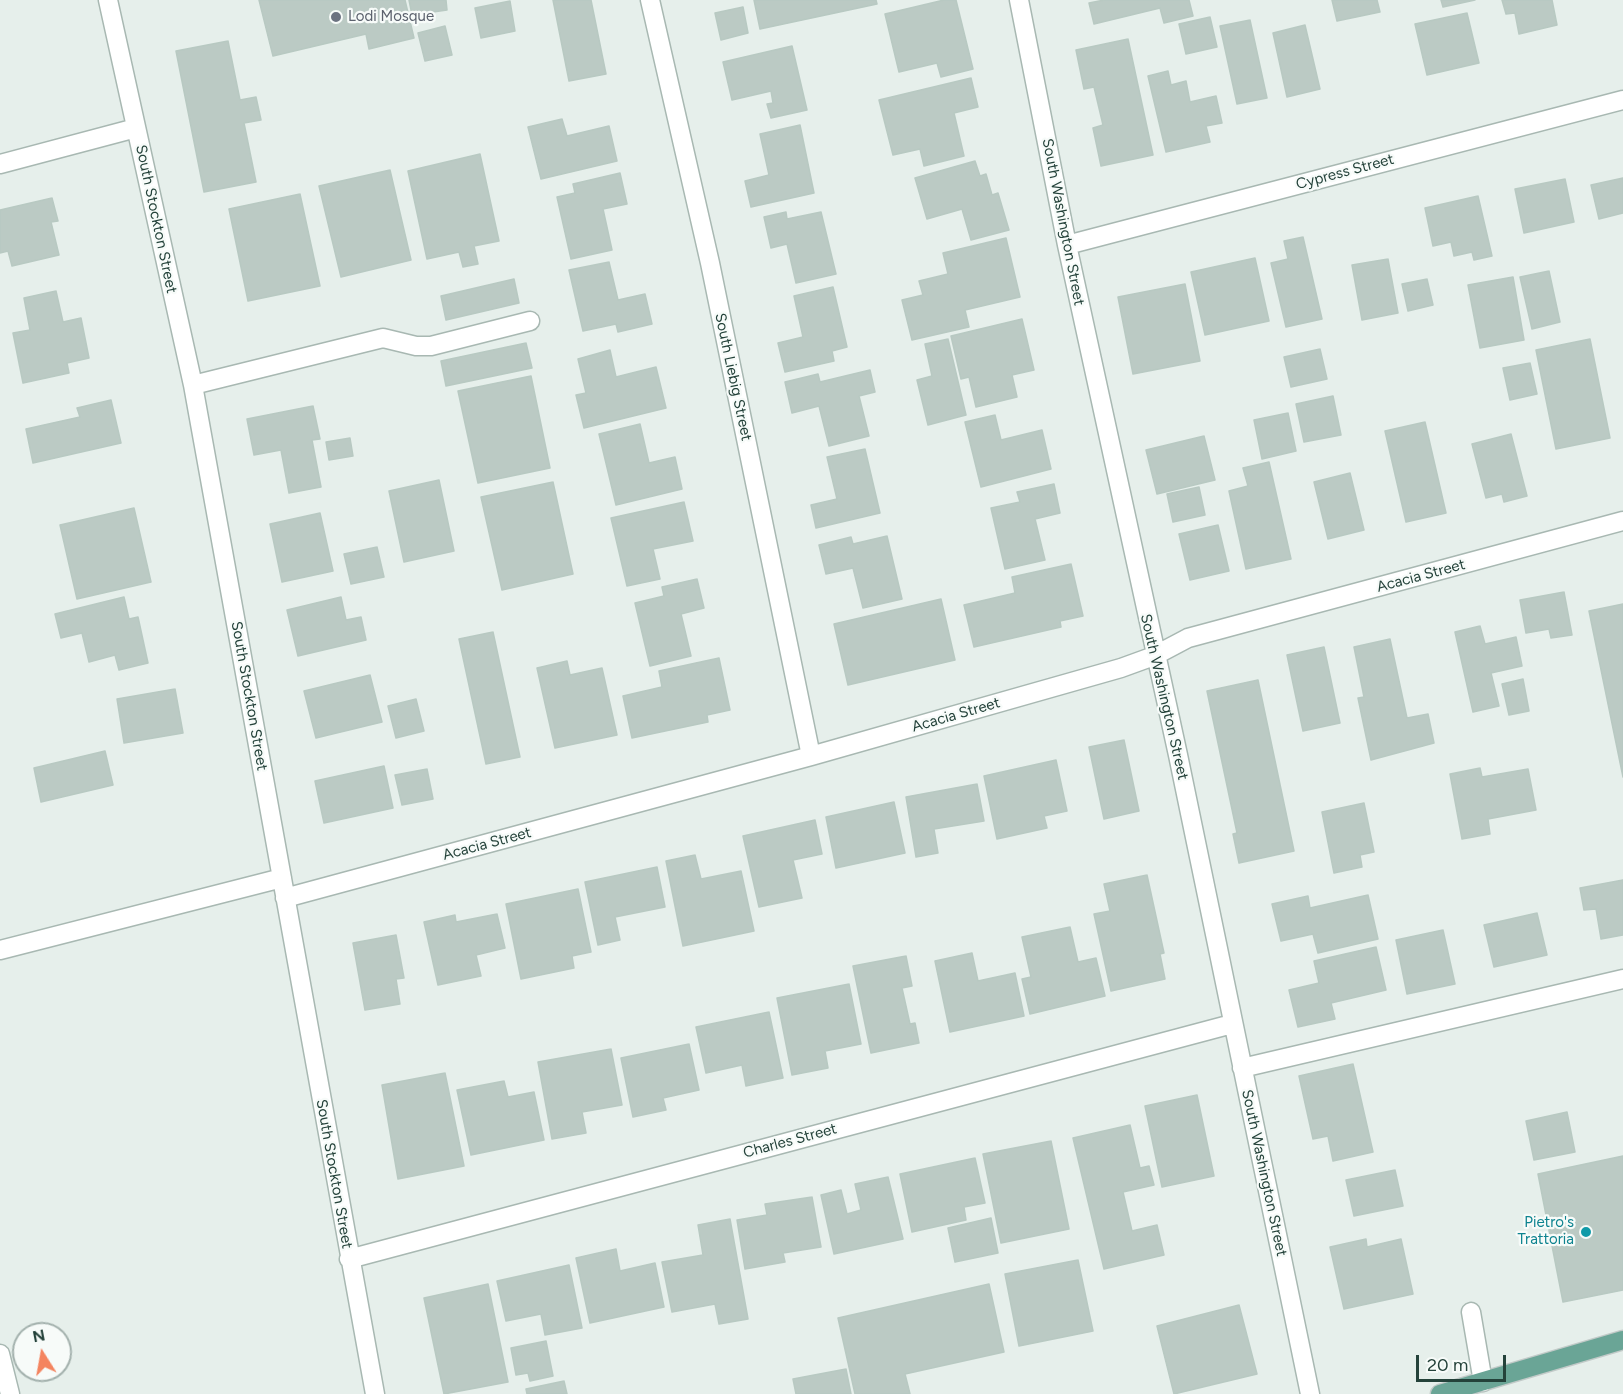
<!DOCTYPE html>
<html>
<head>
<meta charset="utf-8">
<style>
  body { margin:0 }
  #map { position:relative; width:1623px; height:1394px; overflow:hidden; background:#e6efeb; font-family:Figtree,sans-serif }
  canvas { display:block }
  .north { position:absolute; left:12px; top:1322px; width:60px; height:60px; box-sizing:border-box; background:#f7fbf9; border:2px solid #a3b1ad; border-radius:50%; rotate:349deg; font-size:16px; font-weight:700; line-height:24px; text-align:center; color:#24423a }
  .north::after { content:''; display:block; margin:auto; width:21px; height:27px; background:#f4845f; clip-path:polygon(50% 0,100% 100%,50% 72%,0 100%) }
  .scale { position:absolute; left:1416px; top:1355px; width:90px; height:27px; box-sizing:border-box; border:3px solid #24423a; border-top:0; padding-left:8px; font-size:18px; line-height:21px; white-space:nowrap; color:#24423a; -webkit-text-stroke:4px #f7fbf9; paint-order:stroke }
</style>
</head>
<body>
<div id="map">
<canvas width="1623" height="1394"></canvas>
<div class="north">N</div>
<div class="scale">20 m</div>
</div>
<script>
const ctx = document.querySelector('canvas').getContext('2d');
ctx.lineJoin = 'round';
function paint(path, color) {
  ctx.fillStyle = color;
  ctx.fill(path, 'evenodd');
}
function toPath(rows) {
  const path = new Path2D();
  for (const r of rows) {
    path.moveTo(r[0], r[1]);
    for (let i = 2; i < r.length; i += 2) path.lineTo(r[i], r[i + 1]);
  }
  return path;
}
function strokePath(path, color, width, dash) {
  ctx.strokeStyle = color;
  ctx.lineWidth = width;
  ctx.lineCap = dash ? 'butt' : 'round';
  ctx.setLineDash(dash || []);
  ctx.stroke(path);
}
function drawText(font, color, halo, rows, align = 'center') {
  ctx.font = font + ' Figtree,sans-serif';
  ctx.lineWidth = 4.5;
  ctx.setLineDash([]);
  ctx.textBaseline = 'middle';
  ctx.strokeStyle = halo;
  ctx.fillStyle = color;
  for (const [text, x, y, turn = 0] of rows) {
    ctx.save();
    ctx.translate(x, y);
    ctx.rotate((+turn || 0) * Math.PI / 180);
    ctx.textAlign = isNaN(turn) ? turn : align;
    if (halo) ctx.strokeText(text, 0, 0);
    ctx.fillText(text, 0, 0);
    ctx.restore();
  }
}
const building = toPath([
  [259,0,405,0,414,38,369,49,366,34,273,56,259,0],
  [409,0,446,0,447,10,412,15,409,0],
  [553,0,591,0,606,74,569,81,553,0],
  [754,0,876,0,877,4,760,29,754,0],
  [944,0,956,0,973,69,941,77,937,63,899,72,885,14,944,0],
  [1104,0,1189,0,1193,16,1164,23,1160,8,1094,24,1089,3,1104,0],
  [1332,0,1377,0,1380,12,1337,21,1332,0],
  [1441,0,1475,0,1443,7,1441,0],
  [1502,0,1552,0,1557,25,1519,34,1515,13,1506,14,1502,0],
  [510,1,515,31,481,38,475,8,510,1],
  [743,7,748,33,721,40,715,13,743,7],
  [1467,13,1479,63,1427,75,1415,24,1467,13],
  [1210,17,1217,47,1186,54,1179,24,1210,17],
  [1250,20,1267,98,1237,104,1220,26,1250,20],
  [1305,25,1320,89,1287,97,1273,33,1305,25],
  [445,26,452,55,425,61,418,33,445,26],
  [1128,39,1153,155,1101,166,1093,128,1103,125,1094,87,1084,89,1076,50,1128,39],
  [228,41,240,100,256,97,261,120,244,123,256,182,204,192,176,51,228,41],
  [792,46,807,110,771,118,767,104,773,103,771,91,732,100,723,62,792,46],
  [1168,71,1171,85,1186,81,1190,102,1216,96,1222,123,1206,126,1210,142,1166,152,1148,76,1168,71],
  [971,78,978,107,954,113,964,156,924,166,920,149,893,155,879,100,971,78],
  [562,119,567,136,609,126,617,161,541,179,528,127,562,119],
  [800,125,814,193,751,207,745,181,769,175,760,134,800,125],
  [480,154,499,241,474,246,478,264,463,267,459,252,427,259,408,171,480,154],
  [975,161,980,176,986,174,992,195,998,193,1009,230,971,240,962,209,927,219,915,178,975,161],
  [390,170,411,260,341,277,319,186,390,170],
  [620,173,627,204,603,209,612,250,571,259,557,197,575,193,573,184,620,173],
  [1623,178,1623,213,1599,219,1591,185,1623,178],
  [1565,179,1574,222,1524,233,1515,189,1565,179],
  [300,194,320,286,248,301,229,209,300,194],
  [1478,196,1492,256,1474,260,1472,252,1454,256,1451,242,1433,246,1425,208,1478,196],
  [52,198,58,221,51,222,59,255,12,266,8,251,0,253,0,210,52,198],
  [786,212,787,219,821,212,836,274,796,283,787,244,771,248,764,217,786,212],
  [1303,237,1322,319,1286,327,1271,263,1288,259,1284,241,1303,237],
  [1006,238,1020,297,965,310,969,327,912,340,902,300,923,295,919,281,948,274,943,253,1006,238],
  [1255,258,1269,321,1205,335,1191,272,1255,258],
  [1388,259,1398,313,1362,320,1352,265,1388,259],
  [609,262,618,300,645,294,652,324,618,332,616,324,583,331,569,270,609,262],
  [1549,271,1560,322,1532,329,1520,277,1549,271],
  [1513,277,1524,340,1480,348,1468,285,1513,277],
  [514,279,519,303,446,320,441,296,514,279],
  [1427,279,1433,305,1408,311,1402,284,1427,279],
  [1185,284,1200,361,1133,374,1118,297,1185,284],
  [833,287,847,347,832,351,834,361,785,372,778,343,803,337,794,296,833,287],
  [56,291,63,322,81,318,89,358,67,363,69,373,23,383,13,333,30,330,24,298,56,291],
  [1022,319,1034,370,1012,375,1017,397,976,407,969,377,961,379,951,336,1022,319],
  [948,339,966,415,928,425,917,380,932,376,925,344,948,339],
  [1590,339,1610,438,1556,449,1536,350,1590,339],
  [526,343,532,368,446,386,441,361,526,343],
  [1320,349,1327,379,1291,387,1284,357,1320,349],
  [610,350,616,377,656,367,666,408,584,428,576,395,586,393,578,359,610,350],
  [1530,363,1537,394,1510,400,1503,368,1530,363],
  [870,370,875,392,859,396,869,436,829,446,819,406,792,413,785,382,818,374,820,382,870,370],
  [531,376,550,468,478,483,458,391,531,376],
  [1333,396,1341,435,1304,442,1296,404,1333,396],
  [111,400,121,443,33,463,26,429,80,417,77,408,111,400],
  [313,406,320,439,312,440,321,487,289,493,281,450,254,455,247,419,313,406],
  [1288,413,1296,451,1262,459,1254,420,1288,413],
  [995,415,1001,440,1042,430,1051,469,981,487,965,422,995,415],
  [1425,422,1446,513,1406,522,1385,431,1425,422],
  [640,424,649,463,675,457,682,489,616,505,599,434,640,424],
  [1511,434,1527,496,1504,502,1502,494,1486,498,1472,444,1511,434],
  [1204,436,1215,480,1157,494,1146,450,1204,436],
  [350,438,353,456,329,460,326,442,350,438],
  [865,449,880,513,816,528,811,505,837,499,827,457,865,449],
  [1269,462,1291,559,1246,569,1229,491,1248,486,1243,468,1269,462],
  [1350,473,1364,530,1328,539,1314,482,1350,473],
  [439,480,454,551,404,562,389,491,439,480],
  [553,482,573,574,502,590,481,497,553,482],
  [1054,484,1060,513,1035,519,1045,560,1005,569,991,508,1020,502,1017,492,1054,484],
  [1199,487,1205,515,1173,522,1167,494,1199,487],
  [684,502,693,541,653,549,660,579,627,586,611,518,684,502],
  [134,508,151,582,77,599,60,525,134,508],
  [320,513,333,571,282,582,270,524,320,513],
  [1218,525,1229,571,1190,580,1179,534,1218,525],
  [887,536,902,599,863,608,853,568,826,574,819,545,851,537,853,544,887,536],
  [377,547,384,577,351,584,344,554,377,547],
  [1071,564,1083,616,1060,621,1061,627,974,647,964,605,1015,593,1012,577,1071,564],
  [697,579,704,608,681,614,691,656,650,666,635,603,664,596,662,587,697,579],
  [1564,592,1572,635,1551,638,1549,629,1526,633,1520,600,1564,592],
  [124,597,129,619,138,617,148,663,119,670,115,655,89,662,82,633,61,638,55,614,124,597],
  [341,597,346,620,361,617,366,640,298,656,287,610,341,597],
  [941,599,955,660,848,685,834,624,941,599],
  [1623,604,1623,777,1589,611,1623,604],
  [1480,626,1485,644,1516,637,1522,666,1491,673,1499,706,1473,712,1455,632,1480,626],
  [493,632,520,757,486,764,459,639,493,632],
  [1390,639,1407,718,1428,714,1434,743,1371,760,1358,698,1364,697,1354,647,1390,639],
  [1324,647,1340,723,1303,731,1287,655,1324,647],
  [719,658,730,710,707,715,708,722,632,738,623,696,662,687,659,671,719,658],
  [567,661,570,675,602,668,617,735,555,748,537,668,567,661],
  [370,675,382,722,316,738,304,691,370,675],
  [1523,679,1529,711,1509,715,1502,684,1523,679],
  [1258,680,1294,851,1239,863,1233,834,1237,833,1207,691,1258,680],
  [175,689,183,733,124,743,117,699,175,689],
  [416,699,424,731,396,738,388,706,416,699],
  [1124,740,1139,811,1104,819,1089,747,1124,740],
  [105,751,113,785,41,802,34,768,105,751],
  [1056,760,1067,811,1044,816,1047,828,997,839,984,776,1056,760],
  [384,766,393,808,324,823,315,781,384,766],
  [1480,768,1482,777,1528,769,1536,810,1488,819,1490,834,1462,839,1450,774,1480,768],
  [427,769,433,799,402,805,395,775,427,769],
  [977,784,984,821,934,829,938,853,916,857,906,797,977,784],
  [894,802,905,853,836,868,826,817,894,802],
  [1364,803,1374,852,1360,855,1362,867,1334,873,1322,812,1364,803],
  [815,820,822,854,793,860,802,898,759,907,743,836,815,820],
  [695,855,701,879,741,871,754,931,683,946,666,861,695,855],
  [657,867,665,907,615,917,620,940,598,945,585,882,657,867],
  [1147,875,1164,953,1160,954,1165,979,1111,991,1094,914,1110,911,1104,884,1147,875],
  [1623,880,1623,935,1601,939,1596,909,1584,910,1580,888,1623,880],
  [578,889,591,952,572,956,574,968,521,979,506,904,578,889],
  [1368,895,1378,939,1318,953,1313,934,1281,941,1272,904,1308,896,1310,908,1368,895],
  [1537,913,1547,955,1494,967,1484,925,1537,913],
  [497,914,505,948,476,955,481,976,438,985,424,922,455,915,456,922,497,914],
  [1070,927,1078,962,1096,958,1105,996,1030,1014,1022,979,1031,977,1022,937,1070,927],
  [1443,930,1455,984,1407,994,1396,940,1443,930],
  [396,935,404,978,396,979,400,1004,365,1010,353,943,396,935],
  [1376,947,1386,990,1331,1003,1335,1019,1298,1027,1289,990,1319,983,1314,961,1376,947],
  [972,953,978,981,1015,973,1024,1016,950,1032,935,961,972,953],
  [906,956,912,986,902,988,910,1024,915,1023,919,1043,871,1053,853,966,906,956],
  [849,984,861,1044,825,1051,828,1068,792,1075,777,998,849,984],
  [769,1012,783,1078,746,1086,742,1065,706,1073,696,1027,769,1012],
  [689,1044,699,1090,663,1098,666,1110,633,1117,621,1058,689,1044],
  [611,1049,622,1105,582,1112,586,1133,552,1139,538,1062,611,1049],
  [1353,1064,1373,1152,1333,1161,1328,1136,1313,1139,1299,1076,1353,1064],
  [445,1073,464,1166,398,1179,382,1085,445,1073],
  [504,1081,508,1097,534,1092,544,1140,471,1155,457,1090,504,1081],
  [1197,1095,1214,1176,1162,1187,1145,1106,1197,1095],
  [1567,1112,1575,1152,1534,1160,1526,1121,1567,1112],
  [1130,1125,1140,1168,1149,1166,1154,1185,1123,1192,1132,1231,1157,1225,1164,1255,1104,1269,1073,1138,1130,1125],
  [1051,1141,1069,1229,1001,1243,983,1154,1051,1141],
  [1623,1156,1623,1290,1563,1302,1538,1174,1623,1156],
  [975,1158,985,1203,964,1207,966,1220,912,1232,900,1174,975,1158],
  [1395,1170,1403,1206,1354,1216,1346,1180,1395,1170],
  [888,1177,903,1239,834,1254,821,1195,841,1190,847,1214,861,1210,855,1184,888,1177],
  [812,1197,821,1247,783,1253,785,1262,745,1269,737,1220,767,1215,765,1204,812,1197],
  [991,1218,998,1253,955,1262,948,1228,991,1218],
  [730,1219,748,1319,719,1324,715,1304,672,1312,662,1262,703,1255,698,1225,730,1219],
  [1366,1239,1367,1247,1401,1239,1413,1294,1344,1309,1330,1247,1366,1239],
  [616,1249,620,1271,655,1263,664,1307,590,1323,576,1258,616,1249],
  [1078,1260,1093,1331,1019,1346,1005,1274,1078,1260],
  [569,1265,582,1328,545,1335,541,1314,506,1321,497,1281,569,1265],
  [488,1284,508,1382,444,1394,424,1298,488,1284],
  [989,1284,1004,1352,905,1374,910,1394,855,1394,838,1318,989,1284],
  [1239,1305,1257,1374,1174,1394,1157,1326,1239,1305],
  [546,1341,553,1376,530,1381,528,1373,516,1375,511,1348,546,1341],
  [846,1369,851,1394,796,1394,793,1379,846,1369],
  [564,1381,567,1394,527,1394,526,1389,564,1381]
]);
const minor = toPath([
  [108,0,193,385,375,1394],
  [650,0,710,263,811,756],
  [1019,0,1067,245,1178,755,1310,1394],
  [0,164,136,128],
  [1067,245,1623,100],
  [193,385,383,338,416,346,431,346,530,321],
  [285,898,811,756,1121,668,1154,656,1188,638,1623,521],
  [0,950,282,878],
  [1242,1068,1623,979],
  [349,1259,1232,1024],
  [1471,1312,1483,1382],
  [0,1354,10,1394]
]);
const major = toPath([
  [1440,1394,1623,1340]
]);
const markers = [
  [336,17,6,"#6b7280"],
  [1586,1232,6,"#0f9aa8"]
];
const worshipNames = [
  ["Lodi Mosque",348,17]
];
const streetNames = [
  ["Cypress Street",1345,172,-15],
  ["South Stockton Street",156,219,78],
  ["South Washington Street",1063,222,79],
  ["South Liebig Street",733,377,78],
  ["Acacia Street",1421,576,-15],
  ["South Stockton Street",249,696,80],
  ["South Washington Street",1164,697,77],
  ["Acacia Street",956,715,-16],
  ["Acacia Street",487,844,-15],
  ["Charles Street",790,1141,-15],
  ["South Washington Street",1264,1173,78],
  ["South Stockton Street",334,1174,80]
];
const cultureNames = [
  ["Pietro's",1574,1223],
  ["Trattoria",1574,1240]
];
paint(building, '#bbcac4');
strokePath(building, '#b8c9c2', 1.5);
strokePath(minor, '#a8b8b2', 21);
strokePath(major, '#c2cac8', 21);
strokePath(minor, '#fff', 18);
strokePath(major, '#6aa596', 18);
for (const [x, y, r, color] of markers) {
  const dot = new Path2D();
  dot.arc(x, y, r, 0, 2 * Math.PI);
  ctx.fillStyle = color;
  ctx.fill(dot);
  strokePath(dot, '#f7fbf9', 2);
}
drawText('15px', '#5b616d', '#f7fbf9', worshipNames, 'left');
drawText('15px', '#24423a', '#f7fbf9', streetNames);
drawText('15px', '#0d838f', '#f7fbf9', cultureNames, 'right');
</script>
</body>
</html>
